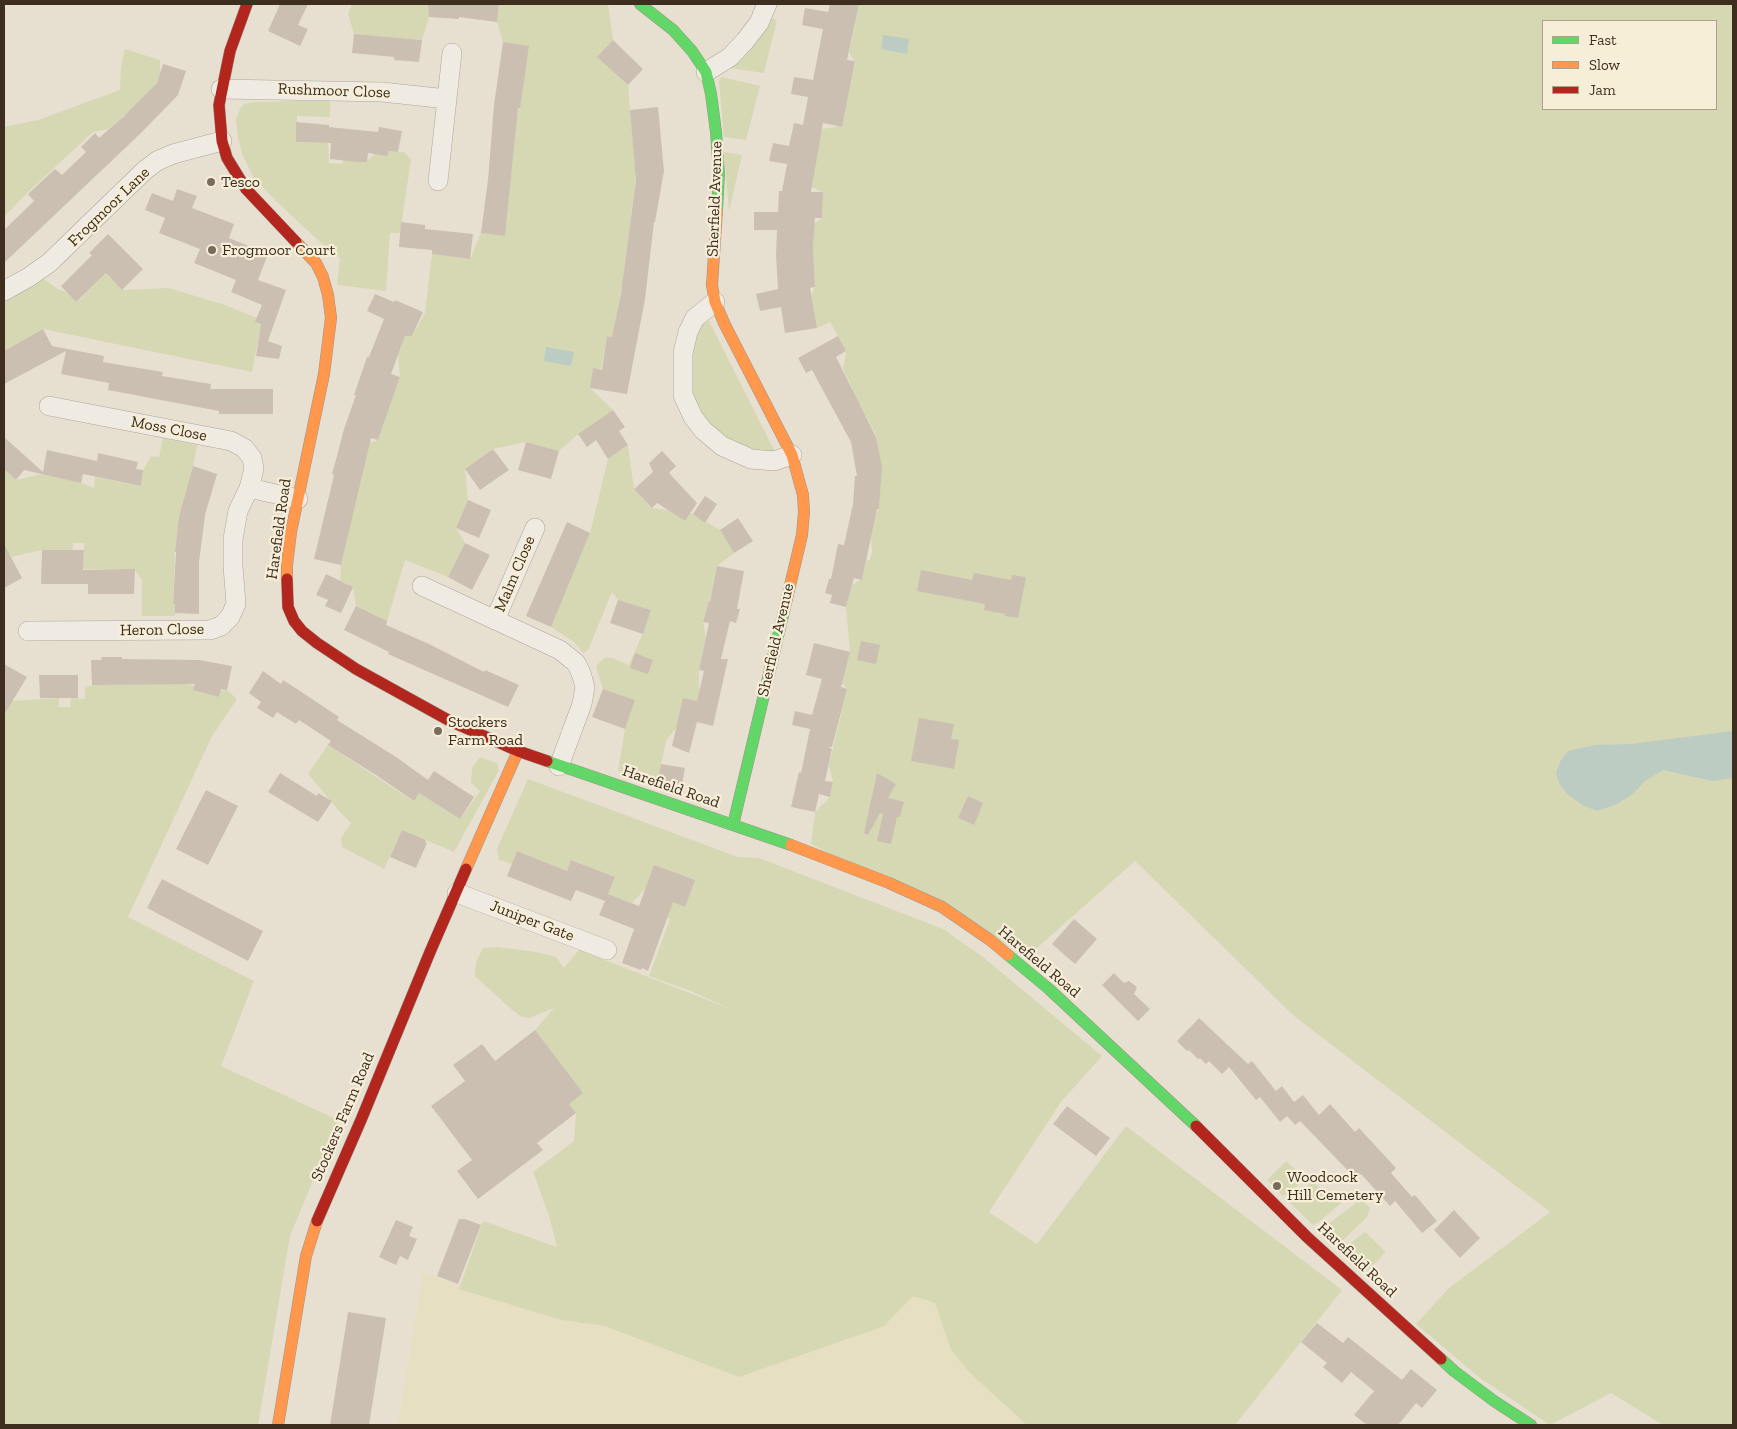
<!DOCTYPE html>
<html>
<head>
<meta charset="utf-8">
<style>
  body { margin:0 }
  #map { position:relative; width:1737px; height:1429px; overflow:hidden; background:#e7e0d1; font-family:"Zilla Slab",serif }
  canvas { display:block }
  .frame { position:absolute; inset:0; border:5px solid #3d2e20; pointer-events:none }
  .legend { position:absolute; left:1542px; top:20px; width:175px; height:90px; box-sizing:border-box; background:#f7eed8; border:1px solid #ada18e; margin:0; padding:6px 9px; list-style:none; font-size:15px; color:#3d2e20 }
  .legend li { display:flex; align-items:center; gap:10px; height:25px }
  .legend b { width:25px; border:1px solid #ada18e }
</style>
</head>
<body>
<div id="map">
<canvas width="1737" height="1429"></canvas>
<div class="frame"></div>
<ul class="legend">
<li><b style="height:6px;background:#63d668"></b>Fast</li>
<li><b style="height:6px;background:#ff974d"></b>Slow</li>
<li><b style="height:6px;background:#b3261e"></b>Jam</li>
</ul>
</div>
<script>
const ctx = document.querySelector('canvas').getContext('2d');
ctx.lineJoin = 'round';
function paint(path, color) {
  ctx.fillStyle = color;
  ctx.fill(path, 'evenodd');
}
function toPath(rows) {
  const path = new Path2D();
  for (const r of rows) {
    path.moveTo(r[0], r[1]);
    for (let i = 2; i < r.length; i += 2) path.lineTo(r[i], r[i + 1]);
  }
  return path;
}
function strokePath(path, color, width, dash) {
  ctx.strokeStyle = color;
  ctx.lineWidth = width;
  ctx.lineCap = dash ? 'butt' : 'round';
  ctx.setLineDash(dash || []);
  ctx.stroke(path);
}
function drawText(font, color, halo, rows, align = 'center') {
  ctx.font = font + ' "Zilla Slab",serif';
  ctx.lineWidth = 4.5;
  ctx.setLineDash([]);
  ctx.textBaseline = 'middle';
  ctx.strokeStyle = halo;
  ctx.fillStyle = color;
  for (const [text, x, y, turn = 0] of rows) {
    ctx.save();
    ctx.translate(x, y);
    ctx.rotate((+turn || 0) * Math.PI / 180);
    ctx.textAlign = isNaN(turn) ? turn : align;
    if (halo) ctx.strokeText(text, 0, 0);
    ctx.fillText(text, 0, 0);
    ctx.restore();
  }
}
const farmland = toPath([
  [423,1273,560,1320,605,1326,884,1326,913,1296,935,1303,951,1350,969,1372,1027,1425,398,1425]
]);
const green = toPath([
  [352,4,430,4,429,17,422,40,354,34,348,14],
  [499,4,608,4,613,40,598,57,628,85,635,165,637,169,623,279,613,337,607,336,601,370,593,369,590,388,613,410,578,434,559,451,526,442,493,449,465,469,468,500,456,528,465,543,448,577,405,560,387,621,356,606,353,587,340,580,341,565,369,443,378,440,400,377,398,356,405,336,412,336,425,313,432,254,470,259,481,233,505,236,516,123,529,47,503,42,497,22],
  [859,4,1733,4,1733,1425,1663,1425,1611,1393,1550,1425,1480,1378,1416,1324,1449,1288,1550,1212,1294,1016,1135,861,1028,956,811,844,815,812,830,797,833,782,829,765,847,689,842,683,850,652,846,607,852,585,862,579,867,560,870,560,872,552,871,537,875,516,879,509,881,478,881,465,876,435,860,405,847,412,844,405,852,387,843,369,846,351,830,322,817,328,811,296,815,287,813,250,814,224,822,218,823,193,812,187,816,155,822,129,842,126,855,61,849,53],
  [1543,21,1716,21,1716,109,1543,109],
  [769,18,777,20,764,73,730,68,756,38],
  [125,49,160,60,160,73,154,92,124,115,109,129,93,132,27,193,4,217,4,127,38,120,120,90,121,67],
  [721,77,760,86,746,140,724,137,719,81],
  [300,101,330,101,330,117,297,116,296,142,328,143,329,163,342,164,343,160,367,161,375,154,389,151,404,152,411,160,400,233,390,233,386,291,337,285,340,258,331,252,279,204,254,178,242,154,238,137,236,119,240,109,244,104,253,102],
  [724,152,742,155,729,211],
  [106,273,122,290,169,288,225,305,262,320,252,372,43,329,4,351,4,298,44,279,58,289,66,292,77,302],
  [709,321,774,450,770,453,763,454,725,439,708,424,690,394,689,371,696,334,703,322],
  [163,438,197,445,193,466,179,515,175,552,173,604,175,604,175,616,142,616,142,580,135,570,83,569,84,543,73,543,72,558,62,550,42,550,11,557,4,561,4,469,16,480,43,474,81,483,94,488,95,477,141,486,143,470,151,456,159,457],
  [628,445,634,489,652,508,668,510,685,521,691,513,720,530,734,553,717,566,711,597,709,601,703,622,706,637,699,670,699,693,697,701,666,741,658,779,618,771,625,729,635,700,603,689,596,666,604,658,612,658,629,665,643,633,651,610,618,600,612,592,588,650,583,653,574,642,551,627,590,533,608,459],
  [139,683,187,684,195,686,194,690,219,697,221,689,227,690,237,699,212,736,128,917,254,981,221,1066,338,1120,290,1236,258,1425,4,1425,4,695,13,701,59,698,59,707,70,707,71,698,85,699,85,688,92,685],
  [328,745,413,801,419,793,460,819,480,791,471,783,472,768,480,757,496,763,498,765,498,772,454,852,402,830,384,869,342,847,341,838,351,823,340,812,308,774],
  [528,779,738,857,759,858,943,929,983,957,1102,1056,1061,1102,989,1212,1037,1244,1126,1126,1342,1290,1235,1425,1027,1425,969,1372,951,1350,935,1303,913,1296,884,1326,739,1377,605,1326,561,1320,459,1289,483,1221,557,1247,549,1216,533,1172,574,1141,576,1113,569,1104,535,1030,554,1008,529,1018,520,1016,510,1008,475,976,476,962,483,948,498,947,536,952,556,957,564,968,579,950,733,1010,688,990,649,976,670,919,656,913,646,888,632,903,608,894,614,877,572,860,567,871,517,851,512,864,499,860,497,849],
  [1286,1161,1304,1178,1292,1192,1283,1196,1267,1180],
  [1312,1182,1331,1195,1348,1197,1319,1222,1313,1225,1290,1203],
  [1362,1200,1370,1208,1367,1217,1336,1247,1320,1235,1327,1225,1356,1203],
  [1365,1232,1386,1252,1366,1272,1361,1274,1342,1254,1344,1250,1352,1242]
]);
const water = toPath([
  [883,35,909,39,907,54,881,49],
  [546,347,574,352,571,366,544,361],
  [1733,731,1733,778,1712,781,1663,770,1645,781,1633,794,1617,804,1597,811,1584,806,1567,794,1559,783,1556,773,1560,762,1568,751,1595,745,1631,744]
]);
const building = toPath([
  [280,4,308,4,298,25,308,29,300,46,268,31],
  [428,4,499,4,497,22,459,17,459,19,429,17],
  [830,4,859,4,847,60,855,61,842,127,823,123,811,192,823,192,822,218,815,218,813,248,815,287,810,288,817,328,785,333,781,307,760,311,756,294,778,289,776,255,777,230,754,230,754,212,778,212,779,191,782,191,787,164,769,161,773,143,789,146,794,123,803,125,808,97,791,94,794,77,813,80,823,29,802,25,805,8,828,12],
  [354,34,422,40,419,62,394,60,394,57,352,53],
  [613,40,643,69,628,85,597,57],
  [503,42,529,46,520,108,518,108,505,236,481,233,488,180,494,105],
  [163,64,186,71,178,95,141,133,4,263,4,230,34,201,28,194,55,169,62,175,86,152,81,147,95,133,99,138,124,116,157,83],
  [658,107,664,171,655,222,654,222,645,299,627,394,590,388,593,368,602,370,607,336,612,337,621,293,636,180,630,110],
  [296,122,329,125,329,127,378,132,379,127,402,131,398,152,389,151,387,156,368,153,367,162,358,162,330,159,331,143,296,142],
  [177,189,197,196,192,208,234,224,229,238,268,254,258,280,286,290,268,341,282,346,279,359,256,356,261,324,255,322,262,305,231,292,236,280,194,263,200,249,159,233,165,218,145,210,152,193,173,201],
  [401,222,425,225,425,229,473,234,470,259,432,254,432,250,399,247],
  [108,234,143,269,122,290,106,273,76,302,61,286,92,255,89,253],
  [375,294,394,302,395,300,423,312,412,336,405,336,391,374,400,377,378,440,371,438,341,565,314,559,334,475,332,474,337,456,344,429,356,395,354,395,367,357,369,357,384,319,367,311],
  [43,329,52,346,104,356,103,362,163,372,162,376,211,384,210,389,273,389,273,414,219,414,219,411,108,390,109,383,61,374,66,351,4,384,4,351],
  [838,336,846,351,836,357,876,437,882,467,879,509,877,509,862,580,854,578,846,607,830,603,832,595,825,593,829,579,831,579,838,544,844,545,853,504,855,476,857,476,851,442,812,370,806,373,798,358],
  [613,410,625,427,619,431,628,445,608,459,596,440,587,447,578,434],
  [4,437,43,472,47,450,97,461,98,453,138,462,136,469,143,470,141,486,83,474,81,483,24,470,16,480,4,469],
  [526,442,559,451,551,479,518,470],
  [493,449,509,470,480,490,465,469],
  [662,451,676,466,669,473,697,503,685,521,657,503,652,508,634,489,653,472,649,463],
  [193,466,217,474,205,515,199,562,199,614,175,613,175,604,173,604,176,552,175,552,179,516],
  [705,496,717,504,705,523,693,514],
  [468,500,491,510,479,538,456,528],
  [738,518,753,541,734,553,720,530],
  [567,522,590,533,551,627,526,616],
  [465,543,490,555,472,590,448,577],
  [4,544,22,578,4,588],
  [42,550,84,550,83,570,135,569,134,594,88,594,88,584,41,584],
  [717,566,744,571,737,609,740,609,736,623,730,621,721,659,728,659,713,726,697,722,689,753,672,746,683,698,697,701,704,671,699,670,709,623,703,622,709,601,710,602],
  [921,570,972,580,974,573,1011,580,1012,575,1026,577,1018,618,1005,616,1005,614,984,610,985,604,917,591],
  [326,574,353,587,341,613,325,606,328,600,316,595],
  [618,600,651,610,643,634,610,623],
  [356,606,387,621,386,625,429,644,484,672,485,670,519,685,508,707,388,654,389,652,344,630],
  [861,641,880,645,876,664,857,660],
  [814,643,850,652,841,687,847,689,832,747,828,747,832,749,825,781,833,782,830,797,819,794,815,812,791,807,799,772,801,773,810,729,792,725,795,711,812,715,822,679,806,675],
  [635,653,653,660,648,674,630,668],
  [102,657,122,657,122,659,199,660,232,666,227,690,221,689,219,697,193,690,195,684,92,685,91,660,101,660],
  [4,664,27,677,4,715],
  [263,671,281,684,283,680,300,691,339,717,337,720,396,757,428,780,434,771,474,797,460,819,419,793,414,801,376,775,328,745,331,741,299,720,296,724,277,712,273,718,257,708,261,702,249,693],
  [39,675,78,675,78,698,40,698],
  [603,689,635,700,625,729,592,717],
  [919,718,954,724,951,739,959,740,954,769,911,761],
  [661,764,685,768,682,785,658,779],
  [280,773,317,796,318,793,332,801,318,822,268,792],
  [877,773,896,784,888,798,904,802,900,817,897,817,891,844,877,841,883,814,880,813,868,835,864,833],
  [206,790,238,806,208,865,176,849],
  [968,796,983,803,974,825,958,818],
  [402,830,426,840,425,842,427,843,416,868,390,857],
  [517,851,567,871,571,860,615,877,608,894,639,906,654,865,695,880,685,907,673,902,648,971,642,968,641,970,622,963,634,929,599,915,605,901,576,890,571,901,507,876],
  [162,879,263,931,248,961,147,908],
  [1074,919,1097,939,1075,964,1052,944],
  [1114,973,1124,983,1129,981,1137,987,1134,994,1150,1009,1138,1021,1102,985],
  [1199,1018,1248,1064,1252,1061,1276,1091,1282,1086,1294,1102,1303,1095,1319,1115,1330,1104,1355,1132,1359,1128,1396,1168,1391,1173,1412,1197,1415,1195,1437,1221,1422,1233,1395,1201,1390,1206,1361,1174,1356,1179,1300,1121,1295,1125,1287,1116,1280,1122,1260,1097,1256,1100,1229,1067,1222,1074,1209,1061,1206,1064,1200,1058,1198,1059,1189,1050,1187,1051,1177,1041],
  [535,1030,583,1093,569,1104,576,1113,537,1143,543,1150,478,1199,457,1171,472,1160,431,1106,465,1081,453,1065,482,1044,495,1061],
  [1067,1106,1110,1138,1096,1156,1053,1124],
  [1454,1210,1480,1238,1460,1258,1434,1230],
  [459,1219,465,1219,481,1225,458,1284,437,1276],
  [396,1220,413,1227,409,1236,417,1239,408,1260,400,1256,396,1265,379,1257],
  [348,1312,386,1318,369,1425,330,1425],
  [1317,1323,1343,1343,1348,1337,1402,1380,1411,1369,1437,1390,1422,1408,1416,1403,1398,1425,1367,1425,1354,1415,1374,1391,1351,1372,1342,1383,1323,1367,1327,1363,1301,1342]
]);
const street = toPath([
  [706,72,730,57,745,41,759,23,767,4],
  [221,89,382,92,447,99],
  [438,181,452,53],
  [4,291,29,277,49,263,144,171,157,161,173,154,222,141],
  [715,302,695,318,688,332,683,353,683,395,693,417,703,430,722,446,751,459,774,461,792,455],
  [249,488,298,499],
  [422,586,560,650,576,663,581,673,585,687,582,704,559,766],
  [495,620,535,528],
  [28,631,210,630,221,626,230,617,236,604,233,566,233,539,238,511,249,488,254,469,252,458,244,448,231,441,49,406],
  [457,893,607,950]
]);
const fast = toPath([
  [640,4,673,30,692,51,706,72,711,94,716,132,719,174,717,210],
  [547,761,791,845],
  [733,825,784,611],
  [1008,955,1049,989,1196,1126],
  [1441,1359,1454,1371,1494,1401,1531,1425]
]);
const slow = toPath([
  [717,210,712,285,715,302,725,325,792,455,803,495,804,512,802,535,784,611],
  [287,579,287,565,291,532,324,374,331,318,328,295,323,277,316,263,296,242],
  [791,845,889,883,942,907,990,940,1008,955],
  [466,869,518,751],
  [278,1425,306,1256,317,1221]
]);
const jam = toPath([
  [247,4,230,51,219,105,222,141,227,158,246,189,296,242],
  [287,579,288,607,294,621,302,631,317,643,356,669,450,721,518,751,547,761],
  [1196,1126,1307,1237,1441,1359],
  [317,1221,361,1120,430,952,466,869]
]);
const markers = [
  [211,182,5,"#786c5e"],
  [212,250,5,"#786c5e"],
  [438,731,5,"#786c5e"],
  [1277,1186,5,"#786c5e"]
];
const streetNames = [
  ["Rushmoor Close",334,91,2],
  ["Sherfield Avenue",715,199,-88],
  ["Frogmoor Lane",109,207,-44],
  ["Moss Close",169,429,11],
  ["Harefield Road",279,529,-82],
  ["Malm Close",515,574,-67],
  ["Heron Close",162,630,-1],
  ["Sherfield Avenue",776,640,-77],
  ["Harefield Road",671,787,19],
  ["Juniper Gate",532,921,21],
  ["Harefield Road",1039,962,40],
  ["Stockers Farm Road",343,1117,-67],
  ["Harefield Road",1357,1260,43]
];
const poiNames = [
  ["Tesco",221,182],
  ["Frogmoor Court",222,250],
  ["Stockers",448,722],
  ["Farm Road",448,740],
  ["Woodcock",1287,1177],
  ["Hill Cemetery",1287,1195]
];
paint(farmland, '#e6dfc2');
paint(green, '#d6d7b3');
paint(water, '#bcccc2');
paint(building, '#cbbfb2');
strokePath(street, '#ada599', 20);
strokePath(fast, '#9c958a', 12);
strokePath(slow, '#9c958a', 12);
strokePath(jam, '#9c958a', 12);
strokePath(street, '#efebe3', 19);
strokePath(fast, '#63d668', 11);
strokePath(slow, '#ff974d', 11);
strokePath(jam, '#b3261e', 11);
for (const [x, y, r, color] of markers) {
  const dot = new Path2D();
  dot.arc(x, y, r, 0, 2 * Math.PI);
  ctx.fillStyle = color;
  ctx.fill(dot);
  strokePath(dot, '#f7eed8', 2);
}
drawText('16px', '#3d2e20', '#f7eed8', streetNames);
drawText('16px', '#3d2e20', '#f7eed8', poiNames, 'left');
</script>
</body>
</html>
